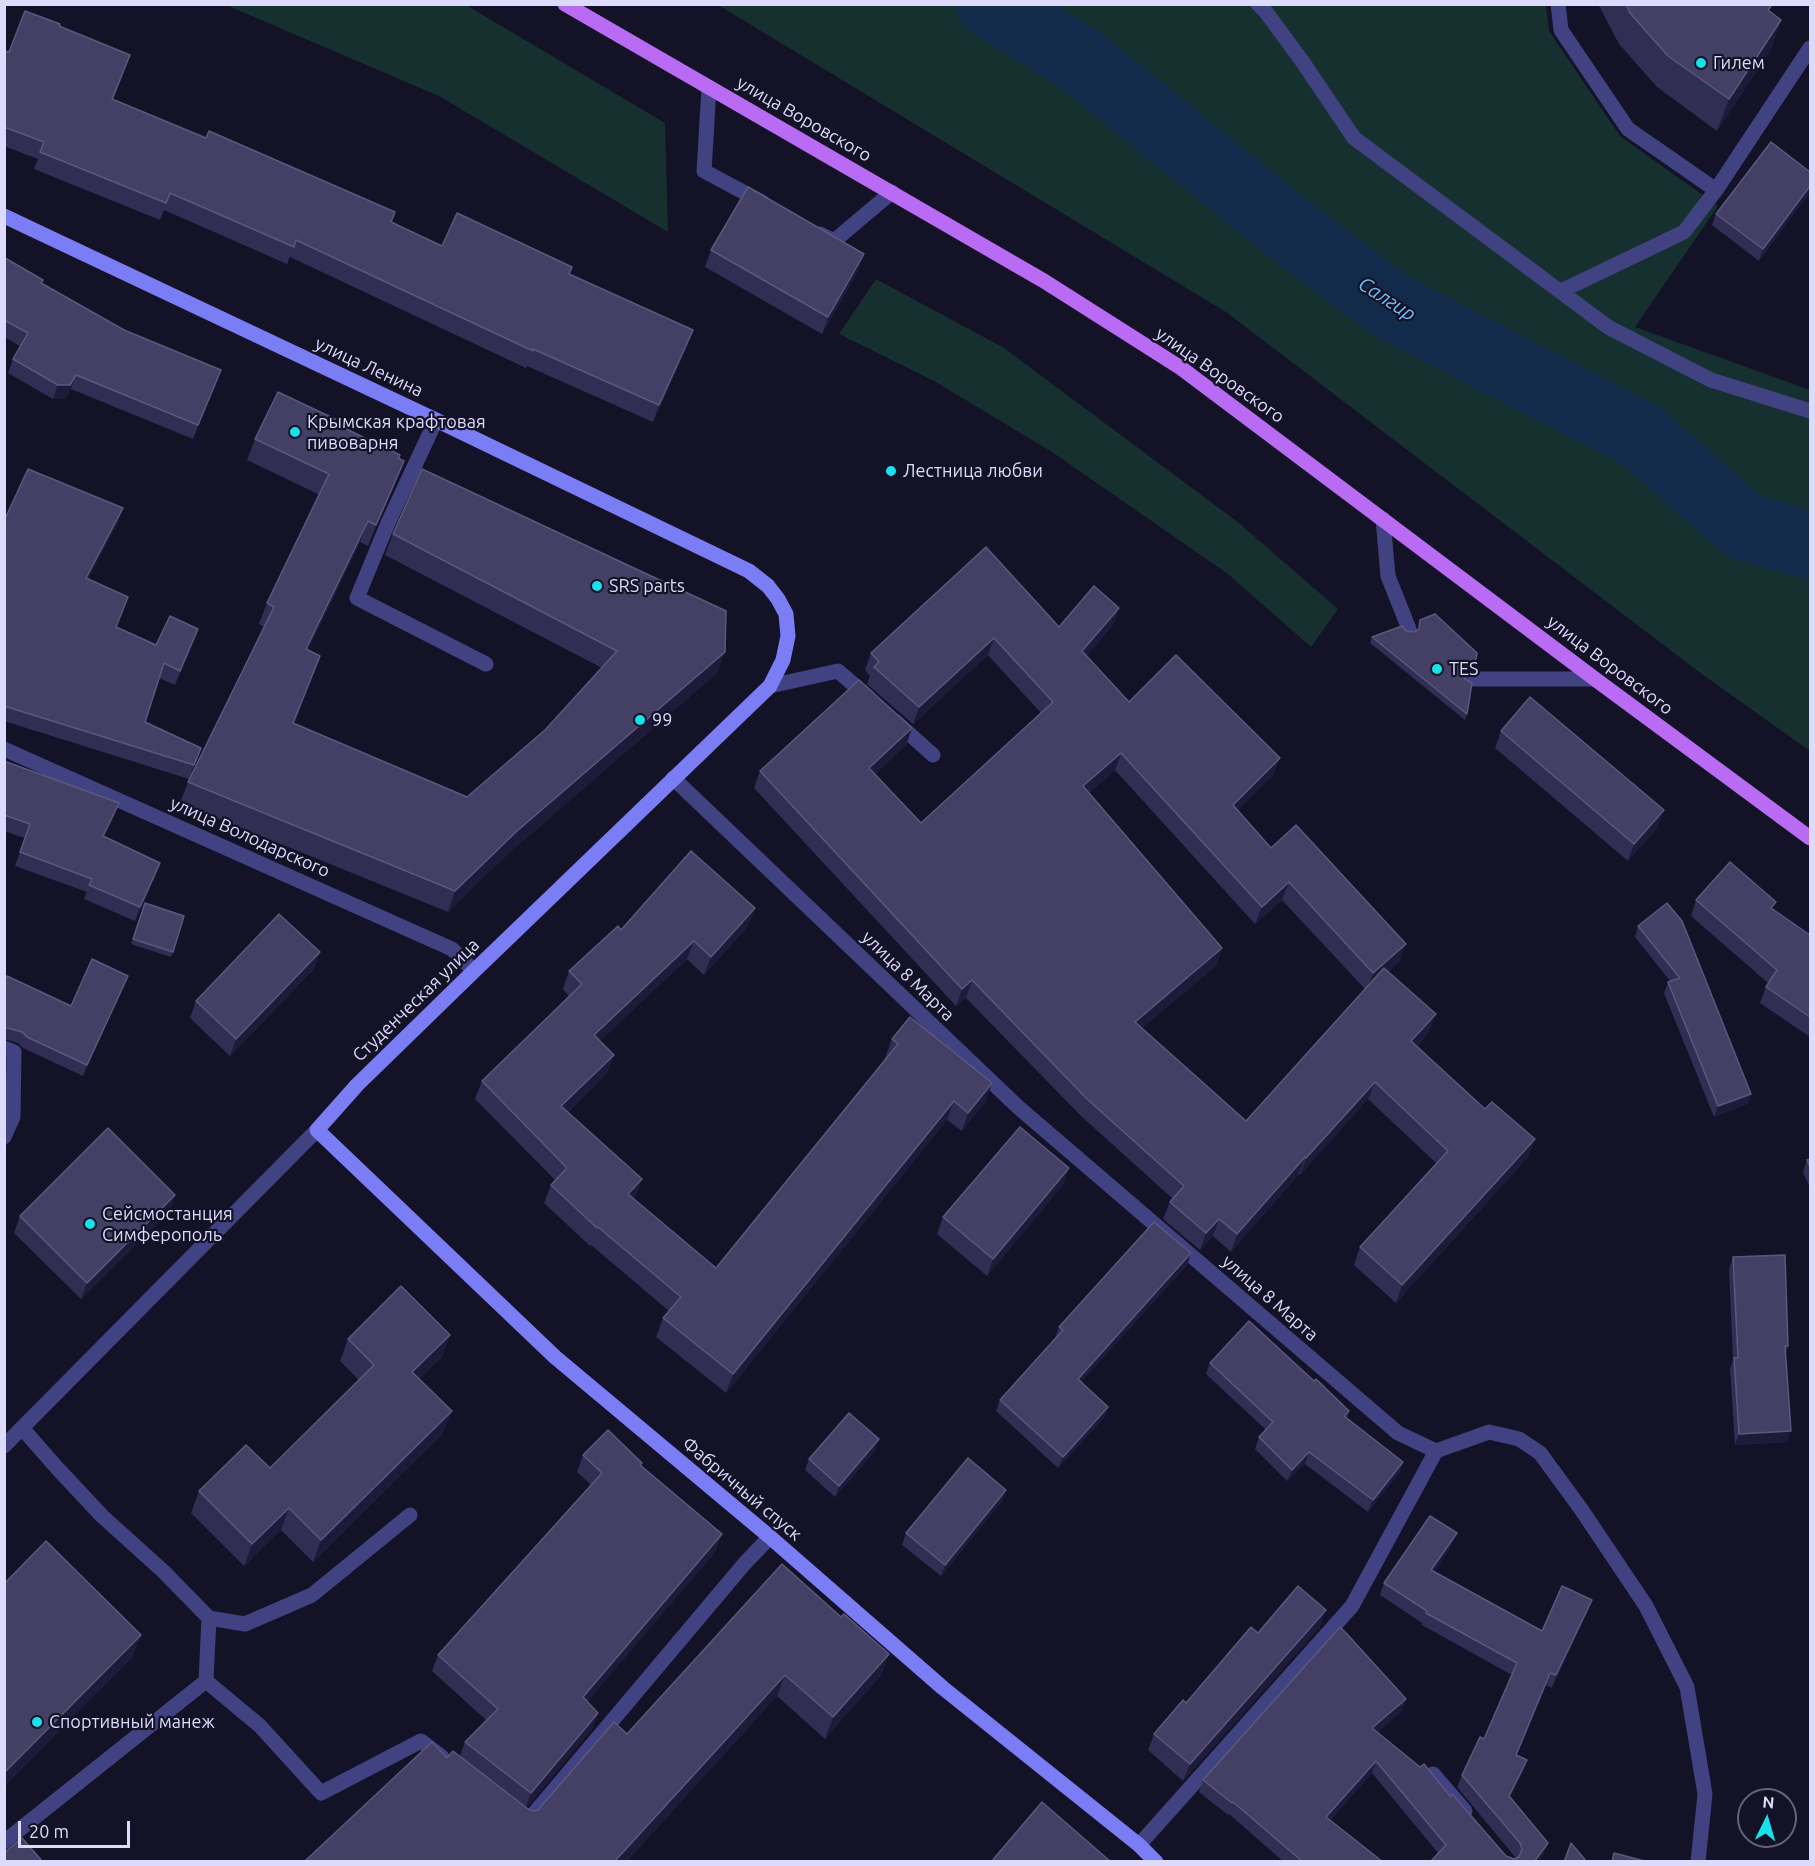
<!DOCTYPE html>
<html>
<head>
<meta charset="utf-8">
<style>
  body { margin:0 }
  #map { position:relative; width:1815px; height:1866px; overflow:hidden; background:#141227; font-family:Ubuntu,sans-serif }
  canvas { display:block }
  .frame { position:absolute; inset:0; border:6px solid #dddbfc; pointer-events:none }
  .north { position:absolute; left:1737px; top:1788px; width:60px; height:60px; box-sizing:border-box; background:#141227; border:2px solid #64627c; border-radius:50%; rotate:5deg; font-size:16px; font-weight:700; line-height:24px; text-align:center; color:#dddbfc }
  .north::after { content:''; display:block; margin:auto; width:21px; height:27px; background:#17e2ec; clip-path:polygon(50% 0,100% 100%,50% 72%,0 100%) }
  .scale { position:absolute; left:18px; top:1821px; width:112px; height:27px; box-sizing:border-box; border:3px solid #dddbfc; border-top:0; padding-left:8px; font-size:18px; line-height:21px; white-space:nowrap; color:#dddbfc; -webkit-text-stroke:4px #141227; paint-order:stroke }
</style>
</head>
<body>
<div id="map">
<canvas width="1815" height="1866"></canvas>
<div class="frame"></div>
<div class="north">N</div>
<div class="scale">20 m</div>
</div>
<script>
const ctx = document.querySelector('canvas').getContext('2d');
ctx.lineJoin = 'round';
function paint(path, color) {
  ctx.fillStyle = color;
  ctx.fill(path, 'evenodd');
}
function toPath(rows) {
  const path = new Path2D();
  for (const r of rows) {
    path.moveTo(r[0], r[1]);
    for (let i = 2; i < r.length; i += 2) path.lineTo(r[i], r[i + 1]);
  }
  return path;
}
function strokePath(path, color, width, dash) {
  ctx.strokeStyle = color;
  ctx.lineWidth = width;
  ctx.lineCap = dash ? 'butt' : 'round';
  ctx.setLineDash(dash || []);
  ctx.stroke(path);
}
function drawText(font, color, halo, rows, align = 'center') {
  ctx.font = font + ' Ubuntu,sans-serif';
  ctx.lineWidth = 4.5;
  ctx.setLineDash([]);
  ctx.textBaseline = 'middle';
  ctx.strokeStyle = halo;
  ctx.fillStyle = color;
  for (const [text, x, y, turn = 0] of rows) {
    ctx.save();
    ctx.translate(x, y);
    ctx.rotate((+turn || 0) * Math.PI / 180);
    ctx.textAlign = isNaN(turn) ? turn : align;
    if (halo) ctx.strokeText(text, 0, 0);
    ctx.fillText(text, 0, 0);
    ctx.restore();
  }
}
const green = toPath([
  [226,5,466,5,665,123,668,232,439,96],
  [718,5,1546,5,1549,31,1620,136,1718,206,1635,327,1810,390,1810,751,1699,672,1226,312],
  [876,279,1004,348,1239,523,1338,609,1311,647,1228,574,1052,452,934,381,839,334]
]);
const river = toPath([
  [990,4,1080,60,1289,229,1391,306,1640,435,1745,527,1810,545]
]);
const lane = toPath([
  [1258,4,1266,12,1302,61,1354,138,1608,327,1711,380,1810,411],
  [1558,4,1561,30,1628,129,1716,190],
  [709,88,704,171,762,202],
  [820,234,834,241,892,192],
  [1561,291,1684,232,1716,190,1810,48],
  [436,420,388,523,357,598,486,664],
  [1383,519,1388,576,1409,629],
  [1471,679,1595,679],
  [770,686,838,671,868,697],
  [895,721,933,755],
  [22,1428,58,1469,102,1516,163,1571,209,1618,245,1624,312,1595,410,1515],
  [206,1681,209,1618],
  [1433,1774,1465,1811],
  [525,1822,526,1823,745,1563,770,1537],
  [4,1842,206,1681,260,1726,321,1793,421,1741,442,1757],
  [1139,1845,1352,1606,1436,1451]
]);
const street = toPath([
  [4,749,452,949,474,971],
  [673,778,1018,1107,1398,1433,1436,1451,1489,1432,1519,1439,1540,1453,1581,1509,1646,1606,1687,1687,1705,1794,1698,1862],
  [4,1048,14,1052,13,1117,4,1137],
  [4,1446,317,1130]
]);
const secondary = toPath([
  [4,216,436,420,749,571,768,586,778,599,786,614,788,636,783,660,770,686,474,971,357,1085,317,1130,555,1357,770,1537,943,1688,1139,1845,1156,1862]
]);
const primary = toPath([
  [565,4,1044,281,1181,368,1595,679,1810,838]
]);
const wall = toPath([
  [1598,4,1770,4,1771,6,1769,11,1781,20,1770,51,1717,131,1657,87,1619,44],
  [59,26,124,72,113,100,206,138,395,212,392,222,442,246,569,275,687,347,653,422,527,366,526,368,290,257,287,264,164,210,160,220,34,169,38,159,4,146,4,51,9,52],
  [1810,172,1810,192,1759,261,1712,225,1716,214],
  [711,250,858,271,822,334,705,267],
  [4,260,42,283,124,330,221,370,193,439,71,389,65,399,53,399,8,373,13,359,20,346,4,337],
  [334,423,398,459,396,482,368,546,360,542,308,650,320,656,294,724,467,797,545,730,602,668,385,555,393,534,725,652,717,673,510,852,448,912,180,803,188,782,264,627,259,624,267,603,320,495,247,460,255,439],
  [123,508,118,522,88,579,117,627,156,645,198,629,175,685,159,678,145,722,201,748,189,779,4,721,4,521],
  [1119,608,1113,625,1086,656,1129,702,1280,758,1273,775,1238,810,1271,848,1400,961,1388,972,1429,1032,1417,1046,1485,1109,1535,1139,1528,1157,1396,1303,1354,1265,1360,1247,1436,1163,1368,1099,1300,1175,1299,1174,1231,1252,1213,1236,1200,1250,1163,1219,1170,1202,1173,1199,1081,1116,966,998,956,1006,754,788,760,771,912,728,906,745,875,774,921,823,1041,713,988,655,913,724,867,684,870,676,865,670,871,653,1059,627],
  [1115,770,1255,924,1282,900,1365,989,1246,1121,1142,1028,1216,966,1222,948,1089,793],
  [1420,620,1473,669,1466,671,1464,674,1467,714,1465,720,1370,643,1372,637,1406,631,1414,632,1418,630],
  [1501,731,1658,827,1628,861,1495,748],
  [4,761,119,803,114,817,104,837,160,863,155,877,135,921,84,899,87,892,15,866,25,838,4,831],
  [1696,900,1773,910,1810,935,1810,1037,1760,1003,1766,987,1768,983,1691,916],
  [145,903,184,916,171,957,131,944],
  [755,908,748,926,704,975,687,959,600,1041,614,1055,607,1073,568,1112,642,1179,634,1199,716,1268,886,1058,885,1058,892,1039,986,1101,962,1131,947,1120,726,1393,656,1337,663,1318,669,1311,591,1245,590,1246,544,1203,551,1185,555,1180,475,1099,482,1081,569,996,563,989,569,971,621,930],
  [1682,921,1751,1094,1747,1104,1714,1117,1664,993,1668,982,1670,981,1635,937,1638,926],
  [320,952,314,969,230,1056,190,1018,196,1001],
  [4,982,71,1006,123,987,83,1076,23,1048,18,1043,4,1039],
  [1810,1159,1810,1188,1803,1172,1807,1160],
  [1069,1168,1063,1185,987,1276,937,1234,943,1217],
  [175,1195,169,1212,81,1299,14,1233,20,1216],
  [1191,1253,1187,1265,1081,1382,1108,1407,1104,1418,1058,1468,996,1411,1000,1400,1056,1339,1055,1338,1059,1327],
  [1733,1257,1788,1346,1786,1353,1787,1442,1735,1445,1730,1369,1733,1360,1729,1269],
  [450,1335,442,1357,419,1379,443,1433,313,1562,281,1530,244,1566,191,1513,199,1491,270,1468,359,1380,340,1361,348,1339],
  [1210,1363,1314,1381,1349,1411,1347,1418,1403,1462,1399,1473,1368,1512,1305,1464,1287,1481,1255,1449,1259,1437,1266,1430,1206,1374],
  [875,1451,835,1497,805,1470,809,1459],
  [583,1455,641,1466,716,1551,587,1701,598,1713,592,1729,526,1808,528,1809,533,1811,538,1810,627,1734,841,1617,889,1654,881,1675,825,1739,777,1696,626,1862,304,1862,447,1758,460,1756,465,1742,486,1720,432,1671,438,1655,591,1485,577,1472],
  [1006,1490,1002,1501,941,1576,902,1545,906,1533],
  [1452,1545,1434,1572,1542,1631,1587,1612,1552,1688,1546,1685,1517,1755,1527,1760,1522,1772,1510,1797,1548,1843,1543,1855,1538,1862,1438,1853,1372,1773,1330,1820,1383,1862,1284,1862,1229,1814,1228,1815,1199,1792,1203,1780,1406,1699,1401,1712,1377,1732,1451,1797,1506,1856,1514,1859,1516,1858,1457,1787,1462,1775,1484,1739,1512,1675,1422,1625,1422,1623,1380,1595,1384,1583],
  [1320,1627,1183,1781,1148,1750,1154,1734,1258,1633]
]);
const shadedWall = toPath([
  [1781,20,1770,51,1717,131,1729,99],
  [1810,186,1810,192,1759,261,1763,249],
  [864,254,858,271,822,334,828,317],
  [693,330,687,347,653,422,659,405],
  [76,375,71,389,65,399,53,399,58,385],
  [404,461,396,482,368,546,376,525],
  [123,508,118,522,81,592,86,578],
  [368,521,360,542,298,670,306,649],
  [1119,608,1113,625,1076,669,1082,651],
  [994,638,988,655,913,724,919,707],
  [725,652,717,673,510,852,448,912,455,891,517,831],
  [320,656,312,677,286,744,293,723],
  [1475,663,1473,669,1466,671,1461,678,1468,665],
  [912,728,906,745,863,785,869,768],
  [1121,753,1115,770,1077,804,1083,786],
  [1280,758,1273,775,1227,822,1233,805],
  [119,803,114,817,98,850,103,836],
  [1664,810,1658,827,1628,861,1634,844],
  [160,863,155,877,135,921,140,907],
  [1289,882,1282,900,1255,924,1262,907],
  [755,908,748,926,704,975,711,957],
  [694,941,687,959,588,1053,594,1035],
  [1406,944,1400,961,1367,991,1373,973],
  [1222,948,1216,966,1129,1039,1135,1022],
  [320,952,314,969,230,1056,236,1039],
  [128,976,123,987,83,1076,87,1065],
  [972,980,966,998,956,1006,962,989],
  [1436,1014,1429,1032,1405,1058,1411,1041],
  [614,1055,607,1073,555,1124,561,1106],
  [1375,1082,1368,1099,1300,1175,1306,1158],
  [992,1083,986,1101,962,1131,968,1113],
  [1751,1094,1747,1104,1714,1117,1718,1106],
  [954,1101,947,1120,726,1393,733,1374],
  [1535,1139,1528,1157,1396,1303,1402,1285],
  [1305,1157,1299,1174,1231,1252,1237,1234],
  [1069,1168,1063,1185,987,1276,993,1259],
  [642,1179,635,1198,622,1212,628,1194],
  [175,1195,169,1212,81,1299,87,1283],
  [1219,1219,1213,1236,1200,1250,1206,1233],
  [1191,1253,1187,1265,1074,1390,1078,1379],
  [450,1335,442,1357,404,1394,412,1372],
  [1108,1407,1104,1418,1058,1468,1063,1457],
  [452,1411,443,1433,313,1562,321,1540],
  [1791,1431,1787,1442,1735,1445,1739,1434],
  [879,1439,875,1451,835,1497,839,1486],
  [1309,1452,1305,1464,1287,1481,1292,1470],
  [1403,1462,1399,1473,1368,1512,1373,1500],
  [1006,1490,1002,1501,941,1576,945,1565],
  [289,1508,281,1530,244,1566,252,1544],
  [1457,1533,1452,1545,1427,1583,1431,1570],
  [722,1534,716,1551,577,1714,583,1697],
  [1592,1600,1587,1612,1552,1688,1556,1675],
  [1326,1610,1320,1627,1183,1781,1190,1764],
  [141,1635,133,1657,4,1787,4,1773],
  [889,1654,881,1675,825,1739,833,1717],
  [1550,1673,1546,1685,1512,1767,1516,1755],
  [785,1675,777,1696,626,1862,614,1862],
  [1406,1699,1401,1712,1368,1741,1372,1728],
  [598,1713,592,1729,525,1810,531,1793],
  [1527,1760,1522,1772,1505,1808,1509,1796],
  [1376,1761,1372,1773,1321,1829,1326,1817],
  [1548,1843,1543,1855,1538,1862,1534,1862]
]);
const building = toPath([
  [1626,4,1770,4,1771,6,1768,10,1781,20,1729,99,1668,56,1630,13,1626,4],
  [25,11,60,24,59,26,130,55,112,99,206,138,209,131,395,212,391,222,442,246,457,213,572,267,569,274,693,330,659,405,533,349,533,351,296,240,294,247,170,193,166,203,40,152,44,142,4,127,4,51,9,52,25,11],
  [1771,142,1810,172,1810,186,1763,249,1716,214,1771,142],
  [748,187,864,254,828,317,711,250,748,187],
  [5,258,43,280,41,283,124,330,221,370,198,425,76,375,70,385,58,385,13,359,28,333,4,320,5,258],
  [278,392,335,419,334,423,400,455,398,458,404,461,376,525,368,521,306,649,320,656,293,723,467,797,545,730,617,651,393,534,422,469,726,611,725,652,517,831,455,891,188,782,274,607,267,603,329,474,255,439,278,392],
  [28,469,123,508,86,578,128,597,116,627,156,645,170,616,198,629,180,671,164,663,145,722,201,748,194,765,4,706,4,521,28,469],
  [986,547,1059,627,1094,586,1119,608,1082,651,1129,702,1176,655,1280,758,1233,805,1271,848,1296,825,1406,944,1373,973,1289,882,1262,907,1121,753,1083,786,1222,948,1135,1022,1246,1121,1384,968,1436,1014,1411,1041,1485,1109,1492,1102,1535,1139,1402,1285,1360,1247,1448,1151,1375,1082,1306,1158,1305,1157,1237,1234,1219,1219,1206,1233,1170,1202,1184,1186,1087,1099,972,980,962,989,760,771,859,680,912,728,869,768,921,823,1053,702,994,638,919,707,874,667,879,662,871,653,986,547],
  [1435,614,1477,653,1475,663,1468,665,1463,673,1465,679,1472,683,1467,714,1372,637,1402,626,1406,631,1414,632,1419,629,1420,620,1435,614],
  [1530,697,1664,810,1634,844,1501,731,1530,697],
  [4,761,119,803,103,836,160,863,140,907,89,885,92,879,20,852,30,824,4,815,4,761],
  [691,851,755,908,711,957,694,941,594,1035,614,1055,561,1106,642,1179,628,1194,716,1268,898,1044,892,1039,910,1017,992,1083,968,1113,954,1101,733,1374,663,1318,681,1297,598,1227,597,1228,551,1185,567,1168,482,1081,582,984,569,971,618,926,621,930,691,851],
  [1730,862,1776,902,1771,908,1810,935,1810,1017,1766,987,1777,970,1696,900,1730,862],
  [145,903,184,916,173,952,133,939,145,903],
  [1667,903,1682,921,1751,1094,1718,1106,1668,982,1680,978,1638,926,1667,903],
  [279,914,320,952,236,1039,196,1001,279,914],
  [92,959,128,976,87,1065,27,1037,22,1032,4,1027,4,982,7,976,71,1006,92,959],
  [1020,1127,1069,1168,993,1259,943,1217,1020,1127],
  [108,1128,175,1195,87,1283,20,1216,108,1128],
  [1810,1159,1810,1167,1807,1160,1810,1159],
  [1154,1222,1191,1253,1078,1379,1108,1407,1063,1457,1000,1400,1063,1330,1059,1327,1154,1222],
  [1785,1255,1788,1346,1785,1346,1791,1431,1739,1434,1734,1358,1738,1358,1733,1257,1785,1255],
  [401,1286,450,1335,412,1372,452,1411,321,1540,289,1508,252,1544,199,1491,246,1445,270,1468,374,1365,348,1339,401,1286],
  [1249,1321,1314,1381,1316,1379,1349,1411,1344,1416,1403,1462,1373,1500,1309,1452,1292,1470,1259,1437,1273,1422,1210,1363,1249,1321],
  [849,1413,879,1439,839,1486,809,1459,849,1413],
  [608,1430,642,1463,640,1465,722,1534,583,1697,598,1713,531,1793,465,1742,498,1709,438,1655,602,1473,583,1455,608,1430],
  [968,1458,1006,1490,945,1565,906,1533,968,1458],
  [1430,1516,1457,1533,1431,1570,1542,1631,1562,1586,1592,1600,1556,1675,1550,1673,1516,1755,1527,1760,1509,1796,1548,1843,1534,1862,1430,1862,1446,1845,1376,1761,1326,1817,1383,1862,1303,1862,1233,1802,1232,1803,1203,1780,1340,1627,1347,1634,1406,1699,1372,1728,1420,1767,1424,1764,1451,1797,1452,1794,1506,1856,1514,1859,1519,1857,1522,1849,1520,1843,1462,1775,1480,1737,1484,1739,1517,1663,1426,1613,1427,1611,1384,1583,1430,1516],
  [46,1541,141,1635,4,1773,4,1584,46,1541],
  [782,1564,841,1617,844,1614,889,1654,833,1717,785,1675,614,1862,304,1862,432,1742,447,1758,453,1751,528,1809,533,1811,538,1810,614,1722,627,1734,782,1564],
  [1298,1586,1326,1610,1190,1764,1154,1734,1183,1700,1186,1703,1251,1627,1258,1633,1298,1586],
  [1042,1802,1111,1862,991,1862,1042,1802],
  [22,1838,43,1862,4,1862,4,1853,22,1838],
  [1571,1843,1587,1862,1564,1862,1571,1843],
  [1614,1853,1648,1862,1612,1862,1614,1853]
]);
const markers = [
  [1701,63,6,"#17e2ec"],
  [295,432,6,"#17e2ec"],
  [891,471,6,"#17e2ec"],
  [597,586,6,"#17e2ec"],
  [1437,669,6,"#17e2ec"],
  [640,720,6,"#17e2ec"],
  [90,1224,6,"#17e2ec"],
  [37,1722,6,"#17e2ec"]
];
const poiNames = [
  ["Гилем",1713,63],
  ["Крымская крафтовая",307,422],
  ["пивоварня",307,443],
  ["Лестница любви",903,471],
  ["SRS parts",609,586],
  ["TES",1449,669],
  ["99",652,720],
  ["Сейсмостанция",102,1214],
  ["Симферополь",102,1235],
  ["Спортивный манеж",49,1722]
];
const streetNames = [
  ["улица Воровского",804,119,30],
  ["улица Ленина",369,367,25],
  ["улица Воровского",1220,375,35],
  ["улица Воровского",1610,665,37],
  ["улица Володарского",250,837,24],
  ["улица 8 Марта",908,976,44],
  ["Студенческая улица",416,1000,-44],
  ["улица 8 Марта",1270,1298,41],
  ["Фабричный спуск",742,1489,40]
];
const waterNames = [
  ["Салгир",1387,299,33]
];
paint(green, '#15302e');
strokePath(river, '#132b4a', 68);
strokePath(lane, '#414282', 15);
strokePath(street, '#414282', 15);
strokePath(secondary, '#7a7df4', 15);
strokePath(primary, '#b96bf3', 15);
paint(wall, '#322d53');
paint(shadedWall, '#1e1a3a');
paint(building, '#444065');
strokePath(building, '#5c587d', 1.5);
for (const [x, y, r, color] of markers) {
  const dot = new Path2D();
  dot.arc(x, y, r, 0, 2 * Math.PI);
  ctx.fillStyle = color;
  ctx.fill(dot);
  strokePath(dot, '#141227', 2);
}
drawText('18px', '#dddbfc', '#141227', poiNames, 'left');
drawText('18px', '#dddbfc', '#141227', streetNames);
drawText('italic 20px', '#71bef3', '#141227', waterNames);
</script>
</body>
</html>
